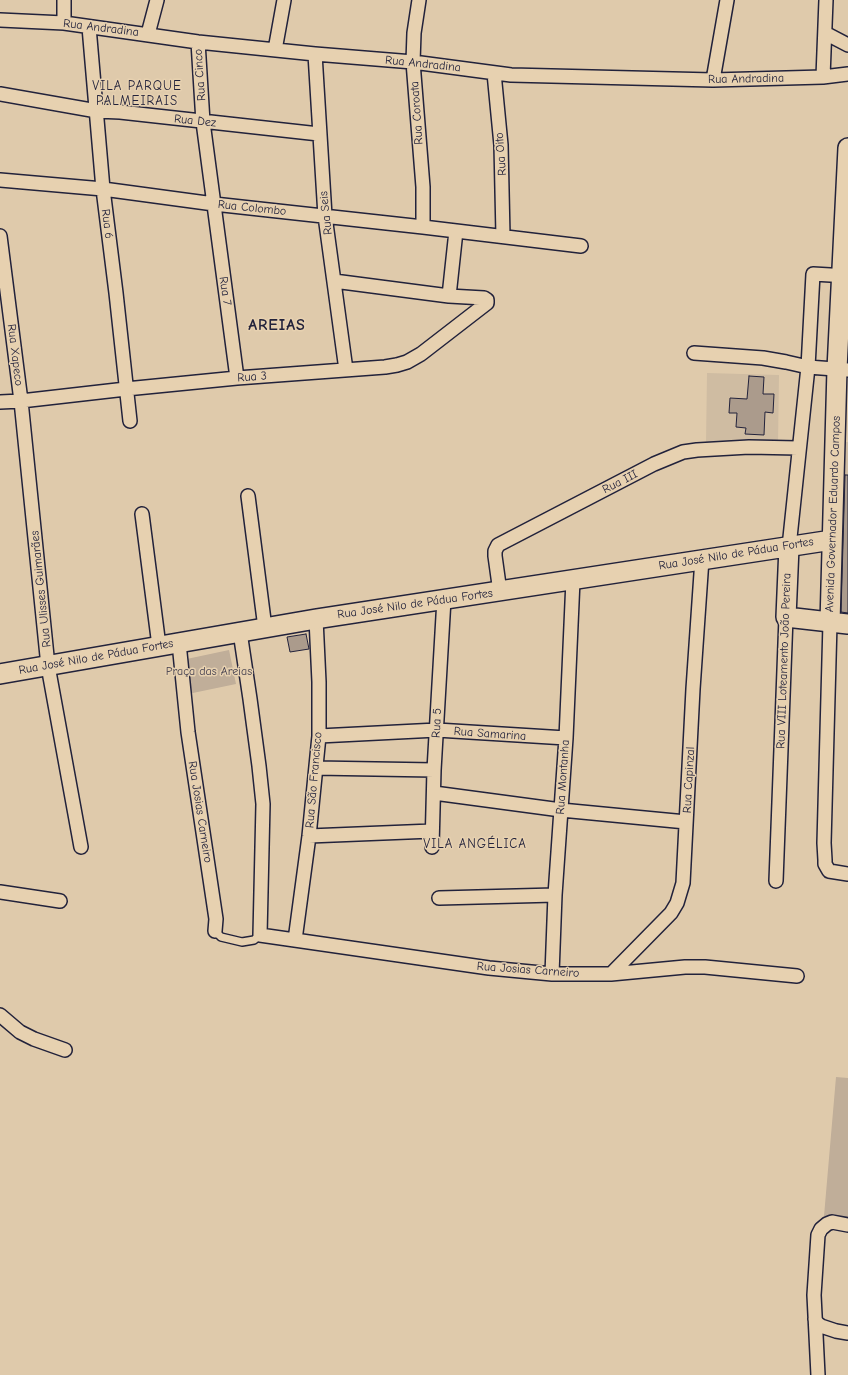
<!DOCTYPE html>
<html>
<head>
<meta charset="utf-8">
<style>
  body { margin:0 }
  canvas { display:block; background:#dfcaab }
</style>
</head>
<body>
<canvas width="848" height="1375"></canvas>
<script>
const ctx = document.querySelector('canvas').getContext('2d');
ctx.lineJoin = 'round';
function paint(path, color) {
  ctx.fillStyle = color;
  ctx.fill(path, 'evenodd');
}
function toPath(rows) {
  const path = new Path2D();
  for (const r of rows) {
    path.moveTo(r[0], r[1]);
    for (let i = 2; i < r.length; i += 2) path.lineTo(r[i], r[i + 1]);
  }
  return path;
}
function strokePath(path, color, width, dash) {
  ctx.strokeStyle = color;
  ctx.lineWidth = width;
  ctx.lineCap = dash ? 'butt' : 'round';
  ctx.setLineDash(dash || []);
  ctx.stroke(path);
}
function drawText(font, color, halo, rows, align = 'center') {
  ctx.font = font + ' "Comic Neue",sans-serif';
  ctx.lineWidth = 3;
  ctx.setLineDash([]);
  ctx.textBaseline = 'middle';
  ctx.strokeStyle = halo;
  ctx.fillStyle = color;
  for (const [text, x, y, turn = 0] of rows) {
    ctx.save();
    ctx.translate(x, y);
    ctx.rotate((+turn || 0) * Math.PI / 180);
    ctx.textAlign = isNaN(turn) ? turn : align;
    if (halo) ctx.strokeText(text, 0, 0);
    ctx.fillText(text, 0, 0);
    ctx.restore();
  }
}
const built = toPath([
  [707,373,779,375,778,445,706,443],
  [843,442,848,442,848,620,834,619]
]);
const green = toPath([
  [229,650,236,684,188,694,182,660],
  [836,1077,848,1078,848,1220,824,1216]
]);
const building = toPath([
  [749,376,764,377,763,394,774,394,773,413,765,412,764,435,745,434,746,428,736,427,737,413,729,413,730,398,747,399,749,376],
  [845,475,848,475,848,613,841,612,845,475],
  [306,634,309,649,290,652,287,637,306,634]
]);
const lane = toPath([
  [215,931,221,937,242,942,254,940,260,935]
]);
const street = toPath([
  [419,0,414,33,413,62,423,187,423,227],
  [0,20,64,23,198,42,315,54,413,62,511,75,713,80,823,77,848,74],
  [64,23,64,0],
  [89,27,103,189,116,293,130,421],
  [825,33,848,45],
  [148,34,157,0],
  [198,42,203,122,237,378],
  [275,50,284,0],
  [315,54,325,216,346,370],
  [494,73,501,145,503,236],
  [823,77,826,0],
  [713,80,727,0],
  [0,94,97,111,120,112,319,134],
  [0,180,103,189,214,204,423,227,581,246],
  [0,236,21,401,48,666,81,847],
  [449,296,456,231],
  [694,353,763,358,786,362,808,367,848,370],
  [0,402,21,401,126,389,237,378,385,367,397,365,407,362,421,354,487,303,487,300,484,298,449,296,334,281],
  [248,496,265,628],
  [142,514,159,646],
  [789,547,808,367,813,274,848,276],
  [500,592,495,556,495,551,498,545,654,464,683,452,697,450,749,447,798,448],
  [830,623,824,843,825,860,825,864,829,871,848,874],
  [240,632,250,699,259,766,263,804,260,935,489,968,552,974,611,974,685,967,705,967,797,976],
  [179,643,188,732,216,919,215,931],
  [319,736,437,730,566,738],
  [316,768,434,770],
  [434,793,561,810,686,822],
  [309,836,432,831],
  [432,847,434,770,444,599],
  [776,881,786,617],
  [0,892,60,901],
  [439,898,555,895],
  [295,940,309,836,319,736,319,682,316,619],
  [552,974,555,895,566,738,573,580],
  [611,974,671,913,677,903,683,883,693,689,702,559],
  [0,1015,20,1032,34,1039,65,1050],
  [815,1319,817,1323,821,1326,836,1331,848,1333],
  [818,1375,814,1295,818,1235,821,1229,827,1224,832,1222,848,1225]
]);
const secondary = toPath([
  [789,547,786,617,848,624],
  [830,623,837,369,848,148],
  [0,674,316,619,832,540]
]);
const streetNames = [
  ["Rua Andradina",101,28,7],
  ["Rua Andradina",423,64,6],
  ["Rua Cinco",200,75,-94],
  ["Rua Andradina",746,79,-1],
  ["Rua Coroata",417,113,-94],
  ["Rua Dez",195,121,6],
  ["Rua Oito",501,154,-94],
  ["Rua Colombo",252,208,6],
  ["Rua Seis",326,213,-96],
  ["Rua 6",107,224,83],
  ["Rua 7",225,291,82],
  ["Rua Xapeco",15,355,83],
  ["Rua 3",252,377,-4],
  ["Rua III",620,482,-27],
  ["Avenida Governador Eduardo Campos",833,514,-88],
  ["Rua José Nilo de Pádua Fortes",736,554,-9],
  ["Rua Ulisses Guimarães",41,589,-96],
  ["Rua José Nilo de Pádua Fortes",415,604,-8],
  ["Rua José Nilo de Pádua Fortes",96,657,-10],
  ["Rua VIII Loteamento João Pereira",784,661,-88],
  ["Rua 5",437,723,-87],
  ["Rua Samarina",490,734,4],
  ["Rua Montanha",563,777,-86],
  ["Rua São Francisco",314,780,-85],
  ["Rua Capinzal",689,780,-87],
  ["Rua Josias Carneiro",200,812,81],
  ["Rua Josias Carneiro",528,970,4]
];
const parkNames = [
  ["Praça das Areias",209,672]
];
const neighbourhoodNames = [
  ["VILA PARQUE",137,86],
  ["PALMEIRAIS",137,101],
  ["VILA ANGÉLICA",475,844]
];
const districtNames = [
  ["AREIAS",277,325]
];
paint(built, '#cfbca2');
paint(green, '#c0ae99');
paint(building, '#ab9b8c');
strokePath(building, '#22223b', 1);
strokePath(lane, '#22223b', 10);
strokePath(street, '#22223b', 16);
strokePath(secondary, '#22223b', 22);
strokePath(lane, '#e7d1b0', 7);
strokePath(street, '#e7d1b0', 13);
strokePath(secondary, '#e7d1b0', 19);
drawText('12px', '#22223b', '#e7d1b0', streetNames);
drawText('12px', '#423e4e', '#e7d1b0', parkNames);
ctx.letterSpacing = '1px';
drawText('13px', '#22223b', '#e7d1b0', neighbourhoodNames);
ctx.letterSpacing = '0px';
ctx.letterSpacing = '1px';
drawText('bold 16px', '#22223b', '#e7d1b0', districtNames);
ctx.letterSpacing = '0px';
</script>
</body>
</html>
